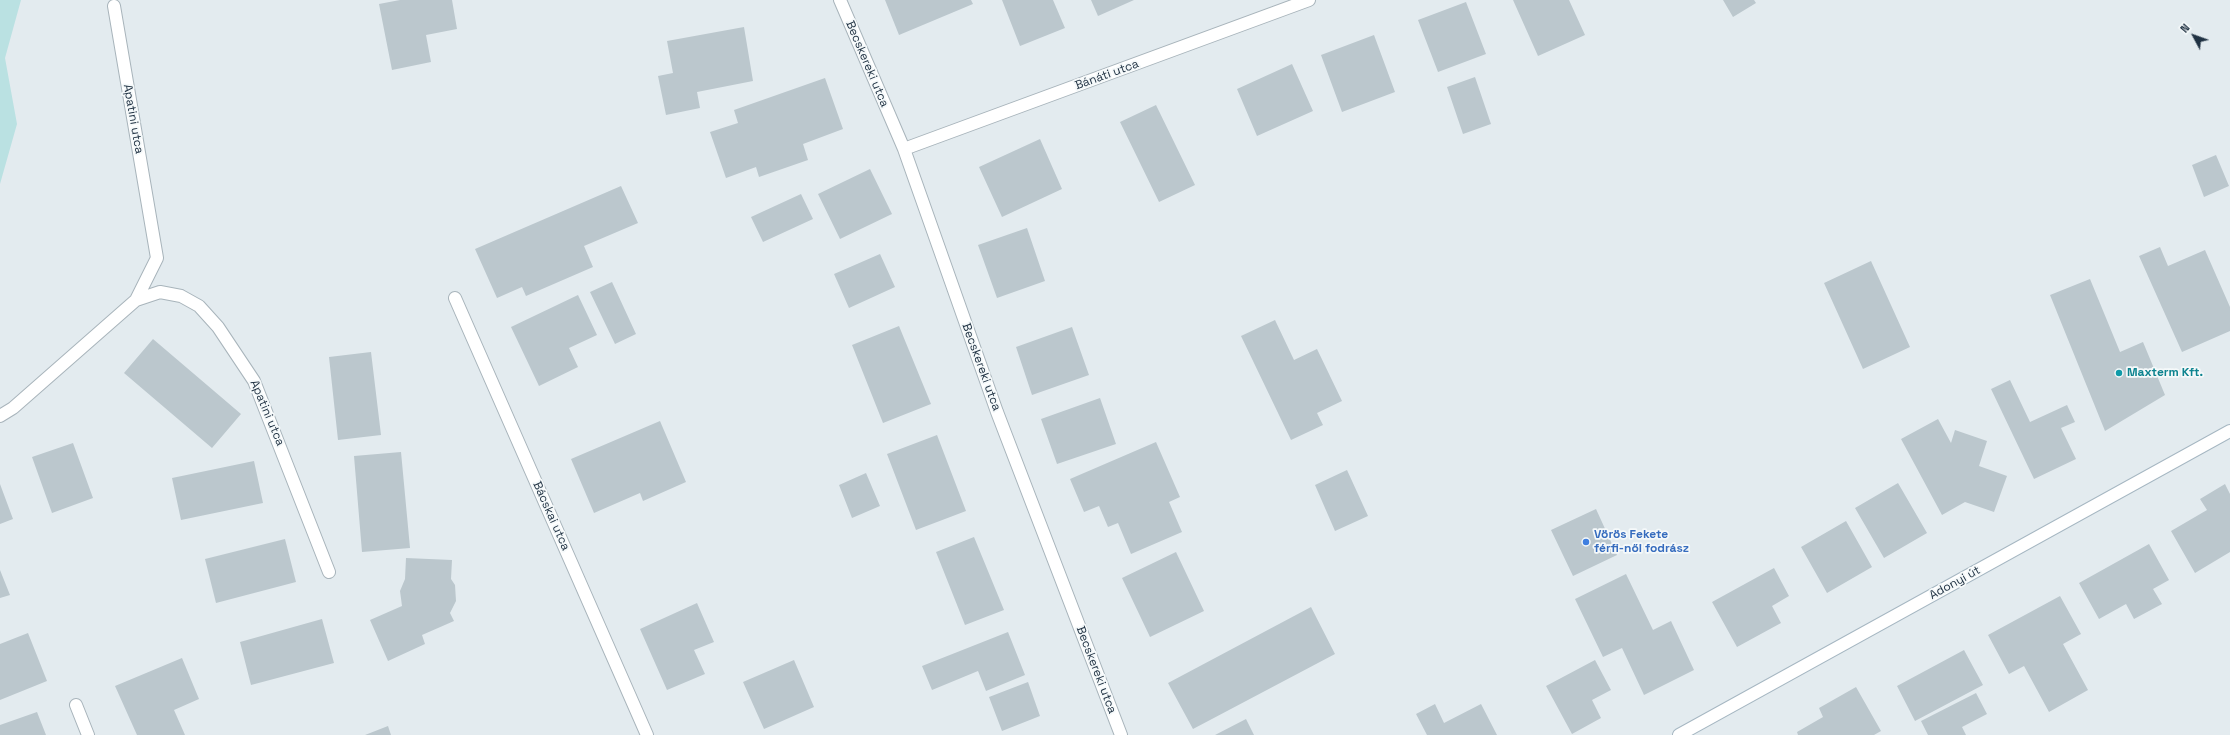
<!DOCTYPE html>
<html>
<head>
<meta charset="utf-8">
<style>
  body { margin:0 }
  #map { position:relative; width:2230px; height:735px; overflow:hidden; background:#e3ebef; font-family:"Space Grotesk",sans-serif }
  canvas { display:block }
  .north { position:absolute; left:2174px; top:16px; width:40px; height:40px; -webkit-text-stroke:3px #f5f9fa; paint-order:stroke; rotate:311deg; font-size:11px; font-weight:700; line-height:16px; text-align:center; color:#203243 }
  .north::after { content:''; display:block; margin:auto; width:14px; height:18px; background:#203243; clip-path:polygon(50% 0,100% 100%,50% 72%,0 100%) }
</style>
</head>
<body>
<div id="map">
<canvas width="2230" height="735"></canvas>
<div class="north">N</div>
</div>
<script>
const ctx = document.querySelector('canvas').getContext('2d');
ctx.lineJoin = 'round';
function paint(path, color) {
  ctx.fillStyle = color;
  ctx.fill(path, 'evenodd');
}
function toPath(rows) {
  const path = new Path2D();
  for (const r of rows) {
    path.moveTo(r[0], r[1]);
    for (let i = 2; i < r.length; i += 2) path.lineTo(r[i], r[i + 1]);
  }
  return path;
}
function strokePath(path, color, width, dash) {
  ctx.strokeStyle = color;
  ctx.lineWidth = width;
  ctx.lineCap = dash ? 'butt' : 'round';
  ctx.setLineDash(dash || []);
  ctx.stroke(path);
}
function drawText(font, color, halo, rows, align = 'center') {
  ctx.font = font + ' "Space Grotesk",sans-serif';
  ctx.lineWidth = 3.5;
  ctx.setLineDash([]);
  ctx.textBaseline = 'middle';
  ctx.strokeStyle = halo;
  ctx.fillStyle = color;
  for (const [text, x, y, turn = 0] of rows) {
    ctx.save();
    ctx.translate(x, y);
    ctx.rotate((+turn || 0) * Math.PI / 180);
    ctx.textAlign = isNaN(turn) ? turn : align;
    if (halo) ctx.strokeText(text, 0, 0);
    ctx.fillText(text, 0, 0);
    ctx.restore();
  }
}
const green = toPath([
  [0,0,21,0,5,58,17,124,0,184]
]);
const building = toPath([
  [400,0,452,0,457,29,426,35,431,62,392,70,379,4],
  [885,0,971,0,973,4,899,35],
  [1002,0,1053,0,1065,28,1020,46],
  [1091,0,1134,0,1098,16],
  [1513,0,1569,0,1585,35,1538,56],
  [1723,0,1754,0,1756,3,1733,17],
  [1466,2,1486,54,1438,72,1418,20],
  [744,27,753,81,697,92,700,108,666,115,658,76,673,73,667,41],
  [1374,35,1395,92,1342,112,1321,55],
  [1292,64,1313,111,1257,136,1237,89],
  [1475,77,1491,124,1463,134,1447,87],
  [825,78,843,129,803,144,808,160,759,177,756,167,726,178,710,132,738,123,734,110],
  [1156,105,1195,185,1159,202,1120,122],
  [1040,139,1062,189,1002,217,979,167],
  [2216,155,2229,186,2204,197,2192,165],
  [870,169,892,214,840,239,818,194],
  [621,186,638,223,584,246,593,267,526,296,522,287,497,298,475,249],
  [801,194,813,219,763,242,751,217],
  [1027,228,1045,281,997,298,978,245],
  [2160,247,2168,266,2205,250,2230,307,2230,331,2182,352,2139,256],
  [880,254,895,287,849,308,834,274],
  [1871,261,1910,347,1863,369,1824,283],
  [2090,279,2120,352,2143,342,2165,395,2105,431,2050,295],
  [612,282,636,334,615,344,590,292],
  [578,295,597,335,569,348,578,367,539,386,511,327],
  [1275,320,1294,360,1317,349,1342,401,1317,413,1323,425,1291,440,1241,336],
  [899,326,931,404,883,423,852,345],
  [1072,327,1089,375,1032,395,1016,347],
  [153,339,241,414,212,448,124,373],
  [371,352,381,435,338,440,329,357],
  [2010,380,2030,422,2067,405,2075,422,2061,428,2076,459,2034,479,1991,389],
  [1100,398,1116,444,1057,464,1041,419],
  [1938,419,1951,443,1955,430,1987,441,1979,466,2007,476,1994,512,1965,502,1942,515,1901,439],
  [660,421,686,482,643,501,640,493,594,513,571,459],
  [937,435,966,511,916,530,887,454],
  [1156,442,1180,497,1169,502,1182,532,1131,554,1118,523,1108,527,1099,506,1084,512,1070,479],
  [73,443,93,498,52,513,32,457],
  [401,452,410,548,362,552,354,456],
  [254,461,263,503,181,520,172,478],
  [1347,470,1368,516,1335,531,1315,485],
  [866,473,880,506,852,518,839,485],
  [1898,483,1927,533,1884,558,1855,508],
  [0,484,13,519,0,524],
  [2225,484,2230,494,2230,552,2195,573,2171,531,2207,510,2200,499],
  [1596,509,1617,555,1573,576,1551,530],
  [1846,521,1872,567,1827,593,1801,547],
  [974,537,1004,610,965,625,936,552],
  [285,539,296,582,216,603,205,559],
  [2149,544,2169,580,2153,589,2162,604,2134,619,2126,604,2099,619,2079,583],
  [1176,552,1204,611,1150,637,1122,578],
  [406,558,452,560,451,579,455,585,456,601,450,613,454,621,422,635,425,644,388,661,370,620,402,606,400,591,405,579],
  [1774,568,1789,596,1772,606,1781,623,1737,647,1712,602],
  [0,570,10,595,0,598],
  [1626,574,1653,630,1671,621,1694,670,1644,695,1622,648,1603,657,1575,599],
  [2060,596,2081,634,2063,644,2088,690,2049,712,2024,666,2009,674,1988,635],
  [697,603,714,642,694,650,705,674,667,690,640,629],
  [1311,607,1335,654,1193,729,1168,683],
  [322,619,334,663,251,685,240,642],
  [1008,632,1025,675,986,691,978,671,932,690,922,666],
  [28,633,47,681,0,700,0,644],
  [1964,650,1983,685,1915,721,1897,686],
  [182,658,199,699,174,710,185,735,137,735,115,686],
  [794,660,814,707,764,729,743,682],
  [1595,660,1611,690,1592,700,1601,718,1572,734,1546,686],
  [1028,682,1040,716,1002,731,989,697],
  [1856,687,1881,731,1874,735,1798,735,1797,732,1823,717,1819,708],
  [1976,693,1987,714,1962,727,1966,735,1928,735,1921,721],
  [1435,704,1444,723,1481,704,1497,735,1427,735,1416,714],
  [37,712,46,735,0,735,0,725],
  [1246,719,1254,735,1215,735],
  [388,726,391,735,365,735]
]);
const street = toPath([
  [840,0,904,149,997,412,1121,735],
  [114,6,157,258,136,300],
  [904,149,1309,0],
  [455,298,647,735],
  [0,416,13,408,136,300,160,292,181,296,199,306,218,327,254,381,329,572],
  [76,705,88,735]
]);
const secondary = toPath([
  [1679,735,2230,431]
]);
const markers = [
  [2119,373,4,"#0f9aa8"],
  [1586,542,4,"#3f7fe0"]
];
const streetNames = [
  ["Becskereki utca",867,64,67],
  ["Bánáti utca",1107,75,-20],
  ["Apatini utca",133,119,80],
  ["Becskereki utca",981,367,70],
  ["Apatini utca",267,413,67],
  ["Bácskai utca",551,516,66],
  ["Adonyi út",1955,583,-29],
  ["Becskereki utca",1096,670,69]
];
const cultureNames = [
  ["Maxterm Kft.",2127,373]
];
const shopNames = [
  ["Vörös Fekete",1594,535],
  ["férfi-női fodrász",1594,549]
];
paint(green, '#bae1e2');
paint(building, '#bbc7cd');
strokePath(street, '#a8b4bb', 14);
strokePath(secondary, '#a6b7c2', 14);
strokePath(street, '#fff', 12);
strokePath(secondary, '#fff', 12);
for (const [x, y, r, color] of markers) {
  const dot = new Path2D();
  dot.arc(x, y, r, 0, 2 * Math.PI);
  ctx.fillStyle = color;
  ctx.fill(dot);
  strokePath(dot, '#f5f9fa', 1.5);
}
drawText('12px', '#203243', '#f5f9fa', streetNames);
drawText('bold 12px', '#0d838f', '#f5f9fa', cultureNames, 'left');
drawText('bold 12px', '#366cbe', '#f5f9fa', shopNames, 'left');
</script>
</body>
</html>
